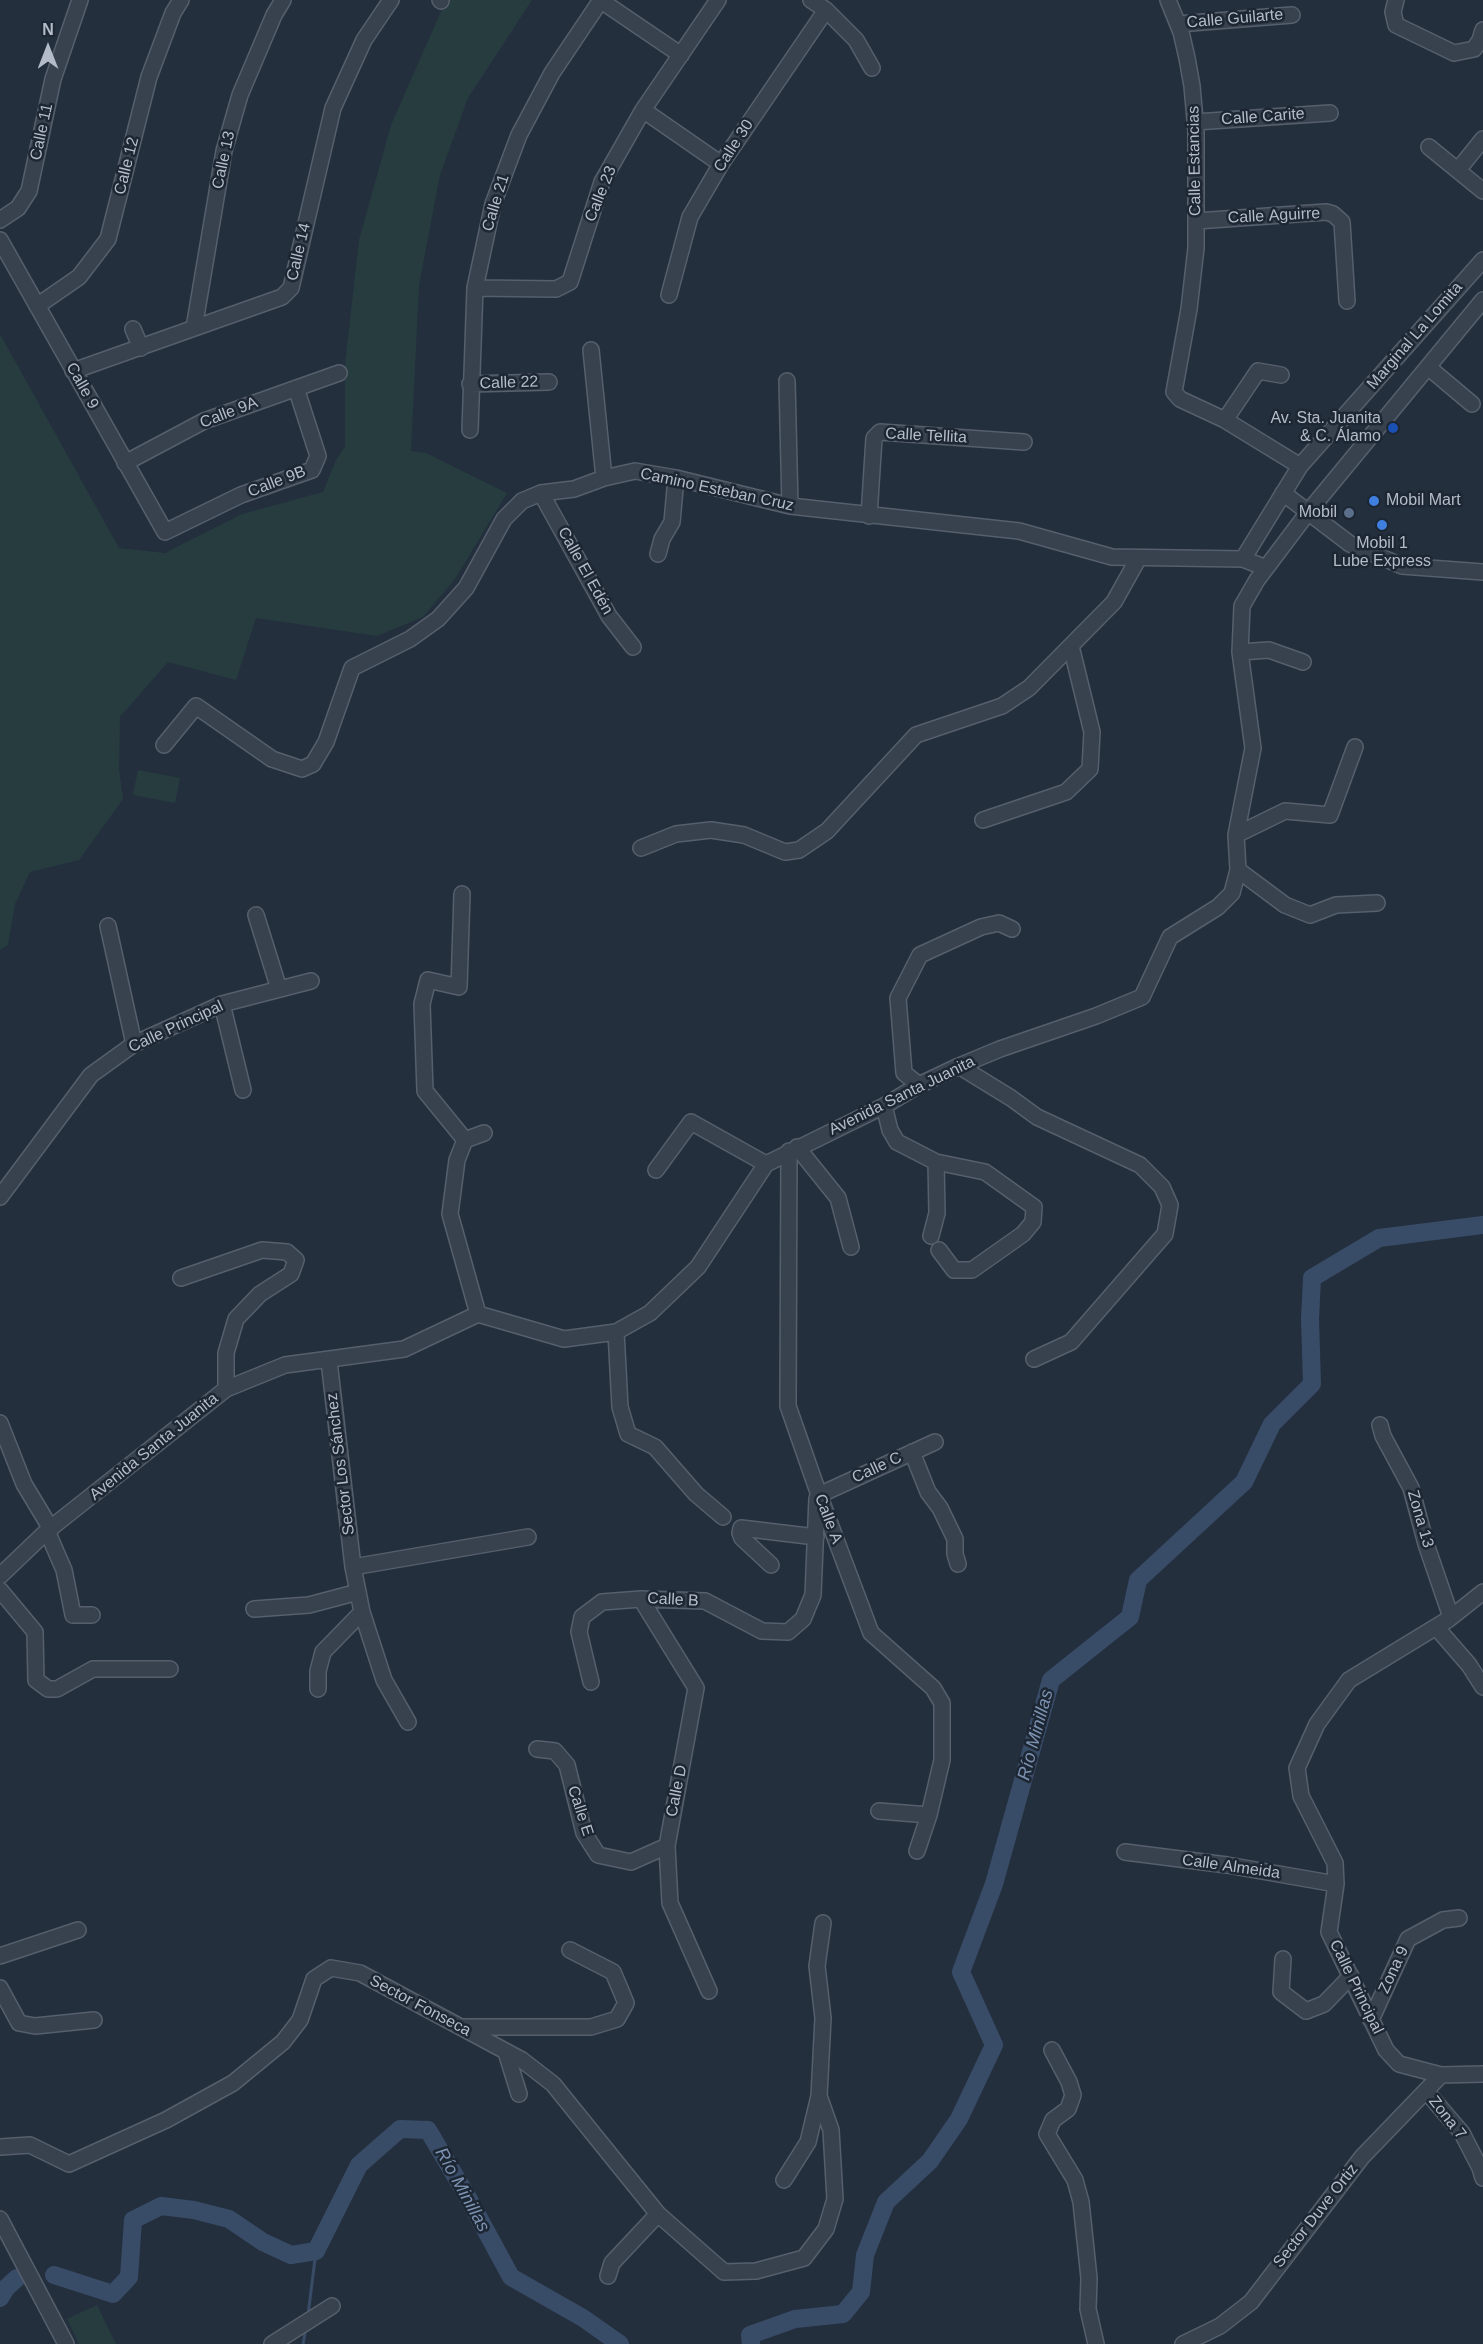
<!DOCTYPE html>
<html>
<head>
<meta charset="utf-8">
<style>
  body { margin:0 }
  #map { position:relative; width:1483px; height:2344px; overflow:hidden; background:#242f3e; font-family:Helvetica,sans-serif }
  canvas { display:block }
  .north { position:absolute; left:18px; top:18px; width:60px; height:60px; -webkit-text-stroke:4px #1d2633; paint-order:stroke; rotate:0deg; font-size:16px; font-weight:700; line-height:24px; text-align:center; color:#b4bcc9 }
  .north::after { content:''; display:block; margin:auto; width:21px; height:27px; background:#b4bcc9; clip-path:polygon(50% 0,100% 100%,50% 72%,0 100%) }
</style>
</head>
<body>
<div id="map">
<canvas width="1483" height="2344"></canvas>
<div class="north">N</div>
</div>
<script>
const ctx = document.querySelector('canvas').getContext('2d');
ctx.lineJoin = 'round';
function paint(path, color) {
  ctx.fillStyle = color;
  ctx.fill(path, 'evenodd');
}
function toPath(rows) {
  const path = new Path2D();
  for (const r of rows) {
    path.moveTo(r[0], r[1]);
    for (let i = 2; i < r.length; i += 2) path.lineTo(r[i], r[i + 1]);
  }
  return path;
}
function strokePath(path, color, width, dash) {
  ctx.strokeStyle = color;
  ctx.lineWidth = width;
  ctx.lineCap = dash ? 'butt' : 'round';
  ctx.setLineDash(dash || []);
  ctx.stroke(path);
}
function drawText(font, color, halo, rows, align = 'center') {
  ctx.font = font + ' Helvetica,sans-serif';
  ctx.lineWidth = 5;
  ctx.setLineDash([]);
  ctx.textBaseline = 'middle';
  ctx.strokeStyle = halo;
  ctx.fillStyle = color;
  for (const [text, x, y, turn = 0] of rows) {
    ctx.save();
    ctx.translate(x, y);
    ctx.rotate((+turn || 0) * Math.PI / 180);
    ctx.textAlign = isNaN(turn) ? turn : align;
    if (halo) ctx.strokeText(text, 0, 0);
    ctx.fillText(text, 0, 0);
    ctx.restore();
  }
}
const green = toPath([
  [449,0,532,0,468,98,440,175,419,285,411,451,426,453,507,493,455,579,423,617,377,636,256,618,236,680,168,662,120,717,119,769,123,799,79,860,30,872,15,904,8,945,0,950,0,334,119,548,165,553,242,514,323,492,336,460,345,446,345,364,359,240,391,125,443,7],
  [138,770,180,778,175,803,133,795],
  [97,2305,116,2344,79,2344,67,2319]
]);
const stream = toPath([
  [308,2315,316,2251],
  [303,2344,306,2328]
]);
const river = toPath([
  [54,2275,113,2294,129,2277,133,2220,161,2206,194,2210,229,2219,263,2242,291,2255,316,2251,359,2165,400,2129,428,2130,467,2196,511,2277,583,2318,620,2344],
  [0,2298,6,2288,17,2278],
  [751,2344,750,2335,795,2319,843,2314,861,2292,865,2255,886,2202,930,2161,959,2119,994,2045,961,1972,994,1884,1051,1680,1130,1617,1138,1580,1244,1482,1272,1424,1312,1384,1310,1319,1312,1278,1379,1238,1483,1225]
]);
const minor = toPath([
  [440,0,441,1],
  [600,0,681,55],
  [811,0,826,10,856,40,872,68],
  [1168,0,1181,32,1187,58,1192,86,1196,131,1196,248,1189,309,1174,392,1180,399,1225,420,1300,466],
  [1396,0,1393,12,1396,25,1454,53,1474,49,1480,40,1483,30],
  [1178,24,1292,15],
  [643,110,721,164],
  [1195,122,1330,113],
  [1429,147,1483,191],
  [1458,170,1483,139],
  [0,220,18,208,29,191,53,79,80,0],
  [1196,221,1326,212,1333,214,1342,222,1347,301],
  [0,240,165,532,241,495,312,470,318,456,296,388],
  [475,288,556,289,570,282,602,182,643,110,718,0],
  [669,295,690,217,721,164,826,10],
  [37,306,79,277,108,239,149,77,173,13,181,0],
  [194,328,224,151,240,95,274,15,283,0],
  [133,329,141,348],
  [591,350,604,478],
  [1428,367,1472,404],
  [73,371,282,297,291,288,333,108,364,40,391,0],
  [787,381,790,506],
  [470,384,549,382],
  [1225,420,1258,371,1281,375],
  [470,430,475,288,493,204,519,135,552,73,601,0],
  [125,463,204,421,339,373],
  [541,493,609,616,633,647],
  [1283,493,1350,544,1402,566,1483,572],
  [869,516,874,438,880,432,1024,442],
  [658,554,662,539,672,522,676,478],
  [1243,559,1300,466,1483,260],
  [1240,652,1269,650,1303,662],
  [164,745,196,706,272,759,302,769,313,764,326,742,352,668,410,639,438,619,466,588,504,519,522,501,541,493,574,489,604,478,635,471,676,478,790,506,1019,531,1112,557,1243,559,1266,568],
  [983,820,1066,792,1090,769,1092,732,1071,646],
  [1236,835,1285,811,1330,815,1355,747],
  [641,848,676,834,711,830,744,835,785,852,799,850,827,831,916,735,1002,706,1029,688,1114,602,1138,559],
  [1238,870,1285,905,1310,915,1336,905,1377,903],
  [462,894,459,987,428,980,422,1004,425,1091,465,1140],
  [256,915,279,989],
  [108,926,134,1044],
  [222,1004,243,1090],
  [959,1066,1011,1098,1037,1117,1140,1165,1162,1187,1170,1205,1165,1234,1071,1342,1034,1359],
  [919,1085,904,1073,898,998,920,955,981,927,999,923,1012,929],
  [884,1106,890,1130,897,1142,936,1162,985,1172,1034,1207,1033,1222,1023,1234,972,1270,954,1270,939,1250],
  [797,1147,838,1198,851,1247],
  [789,1151,788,1406,818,1492,871,1633,933,1688,942,1703,942,1760,929,1815,917,1851],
  [656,1170,691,1122,766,1164],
  [0,1197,91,1075,134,1044,222,1004,311,981],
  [931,1236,937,1213,936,1162],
  [181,1278,262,1250,287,1252,296,1260,291,1274,260,1294,236,1319,226,1353,226,1389],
  [478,1314,450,1214,457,1160,465,1140,484,1133],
  [616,1332,620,1407,628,1434,655,1447,696,1494,723,1517],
  [0,1423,24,1484,51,1529],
  [1380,1425,1383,1436,1411,1488,1426,1544,1451,1617],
  [912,1452,928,1492,940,1508,955,1539,955,1554,958,1564],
  [819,1495,935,1442],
  [47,1531,64,1570,73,1615,92,1615],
  [771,1565,742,1538,740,1533,741,1528,816,1537],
  [353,1567,528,1537],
  [0,1576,47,1531,226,1389,285,1365,404,1349,478,1314,564,1339,616,1332,650,1313,698,1267,766,1164,884,1106,919,1085,959,1066,1000,1049,1096,1016,1142,997,1170,937,1218,907,1232,893,1238,870,1236,835,1253,748,1240,652,1242,606,1257,580,1309,511,1483,300],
  [0,1590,35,1632,36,1680,48,1689,57,1689,93,1669,170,1669],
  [1483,1592,1449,1619,1349,1680,1317,1724,1297,1768,1301,1796,1335,1863,1336,1884,1329,1932,1386,2050,1399,2064,1441,2075,1483,2074],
  [641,1599,696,1688,667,1846,670,1903,709,1991],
  [254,1609,309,1605,358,1592],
  [362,1612,384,1680,408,1722],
  [1436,1627,1469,1665,1483,1687],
  [591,1682,579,1632,582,1617,602,1602,641,1599,705,1601,762,1631,788,1632,803,1619,813,1595,817,1498],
  [318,1689,318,1671,323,1652,362,1612,353,1567,329,1361],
  [537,1749,555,1751,567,1765,584,1833,598,1855,631,1862,667,1846],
  [879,1811,929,1815],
  [1125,1852,1227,1865,1336,1884],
  [0,1956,78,1930],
  [1283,1959,1281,1992,1306,2011,1324,2004,1351,1976],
  [0,1988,19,2023,35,2026,94,2020],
  [1371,2020,1408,1939,1443,1920,1459,1918],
  [462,2027,591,2027,617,2019,626,2003,613,1972,570,1950],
  [1052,2050,1069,2082,1073,2095,1068,2109,1053,2120,1047,2134,1075,2180,1081,2202,1089,2278,1088,2309,1096,2344],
  [506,2052,519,2094],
  [1426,2091,1462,2133,1480,2168,1483,2178],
  [0,2147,30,2145,69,2164,166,2120,233,2083,283,2042,300,2020,314,1979,331,1968,360,1973,522,2060,553,2084,658,2214,724,2272,756,2271,804,2258,826,2229,835,2199,831,2130,819,2096,823,2018,817,1966,823,1923],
  [784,2180,808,2142,819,2096],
  [0,2219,66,2344],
  [608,2276,612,2263,658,2214],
  [272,2344,332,2306],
  [1183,2344,1220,2326,1251,2302,1362,2157,1441,2075]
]);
const markers = [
  [1393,428,6,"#1a4fb4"],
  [1374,501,6,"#3f7fe0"],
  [1349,513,6,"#5c6f8a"],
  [1382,525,6,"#3f7fe0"]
];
const streetNames = [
  ["Calle Guilarte",1235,19,-5],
  ["Calle Carite",1263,117,-4],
  ["Calle 11",42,132,-78],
  ["Calle 30",734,146,-57],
  ["Calle 13",224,160,-78],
  ["Calle Estancias",1195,161,-91],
  ["Calle 12",127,166,-76],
  ["Calle 23",601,194,-68],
  ["Calle 21",496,203,-73],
  ["Calle Aguirre",1274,216,-3],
  ["Calle 14",299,252,-77],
  ["Marginal La Lomita",1415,336,-49],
  ["Calle 22",509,383,-2],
  ["Calle 9",82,386,61],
  ["Calle 9A",229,413,-21],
  ["Calle Tellita",926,436,3],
  ["Calle 9B",277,482,-21],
  ["Camino Esteban Cruz",717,490,12],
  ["Calle El Edén",585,571,61],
  ["Calle Principal",176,1027,-25],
  ["Avenida Santa Juanita",902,1096,-26],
  ["Avenida Santa Juanita",154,1447,-39],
  ["Sector Los Sánchez",341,1464,-97],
  ["Calle C",877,1468,-25],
  ["Calle A",828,1519,69],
  ["Zona 13",1420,1519,74],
  ["Calle B",673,1600,3],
  ["Calle D",677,1791,-79],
  ["Calle E",580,1811,72],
  ["Calle Almeida",1231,1867,8],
  ["Zona 9",1394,1970,-65],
  ["Calle Principal",1356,1987,64],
  ["Sector Fonseca",420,2006,28],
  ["Zona 7",1447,2118,52],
  ["Sector Duve Ortiz",1316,2216,-52]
];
const poiNames = [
  ["Av. Sta. Juanita",1381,419],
  ["& C. Álamo",1381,437],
  ["Mobil Mart",1386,501,"left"],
  ["Mobil",1337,513],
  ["Mobil 1",1382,544,"center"],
  ["Lube Express",1382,562,"center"]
];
const waterNames = [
  ["Río Minillas",1036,1735,-75],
  ["Río Minillas",462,2190,61]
];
paint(green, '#263c3f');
strokePath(stream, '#394c67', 3);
strokePath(river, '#394c67', 18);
strokePath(minor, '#565f6c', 18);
strokePath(minor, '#38414e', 15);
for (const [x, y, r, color] of markers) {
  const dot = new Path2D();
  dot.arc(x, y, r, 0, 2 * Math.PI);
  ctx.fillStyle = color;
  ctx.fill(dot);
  strokePath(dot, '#1d2633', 2);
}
drawText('16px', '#b4bcc9', '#1d2633', streetNames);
drawText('16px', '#b4bcc9', '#1d2633', poiNames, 'right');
drawText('italic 18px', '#7c92b1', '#1d2633', waterNames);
</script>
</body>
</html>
